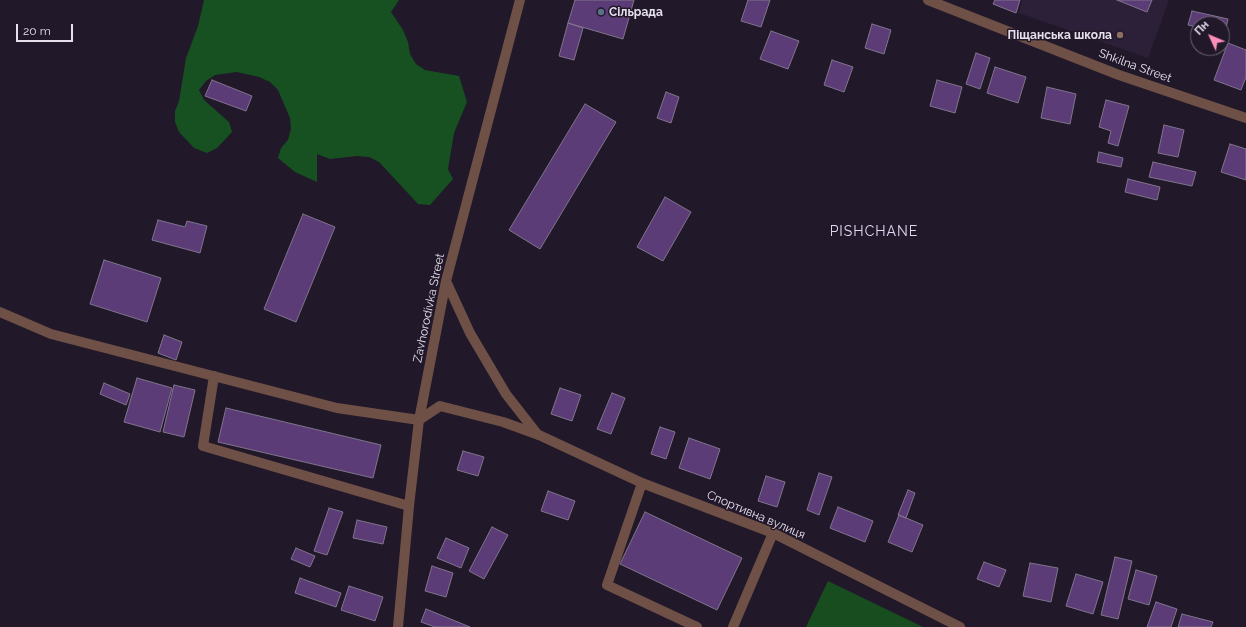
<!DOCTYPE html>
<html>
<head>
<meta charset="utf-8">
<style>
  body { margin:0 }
  #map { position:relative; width:1246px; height:627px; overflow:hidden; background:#21182a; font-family:Raleway,sans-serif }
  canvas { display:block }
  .north { position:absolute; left:1190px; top:16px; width:40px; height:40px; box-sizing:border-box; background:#21182a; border:1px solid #706878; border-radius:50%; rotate:314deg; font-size:11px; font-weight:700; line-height:16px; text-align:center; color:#e6e0ed }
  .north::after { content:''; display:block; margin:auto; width:14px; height:18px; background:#ff8ebb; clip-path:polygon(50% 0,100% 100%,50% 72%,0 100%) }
  .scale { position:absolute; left:16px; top:24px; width:57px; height:18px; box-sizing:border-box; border:2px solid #e6e0ed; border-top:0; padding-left:5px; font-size:12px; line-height:14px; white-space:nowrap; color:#e6e0ed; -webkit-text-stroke:3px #21182a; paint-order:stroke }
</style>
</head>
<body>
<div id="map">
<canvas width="1246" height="627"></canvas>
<div class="north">Пн</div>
<div class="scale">20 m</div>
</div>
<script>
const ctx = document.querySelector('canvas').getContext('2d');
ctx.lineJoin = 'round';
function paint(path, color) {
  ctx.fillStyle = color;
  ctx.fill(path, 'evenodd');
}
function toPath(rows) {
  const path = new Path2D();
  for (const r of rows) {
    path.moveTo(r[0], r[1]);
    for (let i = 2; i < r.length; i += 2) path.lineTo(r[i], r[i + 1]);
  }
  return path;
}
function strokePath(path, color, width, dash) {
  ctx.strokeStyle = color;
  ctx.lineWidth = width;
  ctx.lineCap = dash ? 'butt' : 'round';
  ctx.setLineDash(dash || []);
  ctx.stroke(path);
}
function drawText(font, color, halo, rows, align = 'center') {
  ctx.font = font + ' Raleway,sans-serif';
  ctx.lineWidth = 3;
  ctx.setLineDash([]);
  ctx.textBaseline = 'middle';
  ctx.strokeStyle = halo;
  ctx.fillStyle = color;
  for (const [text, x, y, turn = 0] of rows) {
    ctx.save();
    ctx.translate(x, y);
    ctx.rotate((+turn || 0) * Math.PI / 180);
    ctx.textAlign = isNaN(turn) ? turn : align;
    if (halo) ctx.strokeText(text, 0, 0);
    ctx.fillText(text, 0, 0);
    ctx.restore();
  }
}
const built = toPath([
  [1022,0,1169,0,1148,58,1019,13]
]);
const green = toPath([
  [828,581,923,627,806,627]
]);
const forest = toPath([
  [204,0,399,0,391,12,403,30,408,42,410,54,416,64,425,70,459,76,467,102,454,133,448,169,453,179,430,205,418,204,379,162,369,157,357,156,330,159,317,154,317,182,295,172,278,158,281,148,288,140,291,129,290,118,278,90,270,82,259,77,237,72,215,75,206,81,199,90,204,100,229,122,232,132,217,148,207,153,194,148,179,132,175,122,175,111,179,101,186,58,198,26]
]);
const building = toPath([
  [575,0,634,0,623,39,568,23,575,0],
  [748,0,770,0,761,27,741,21,748,0],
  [995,0,1020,0,1016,13,993,4,995,0],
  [1117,0,1152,0,1147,12,1117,0],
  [1192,11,1228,19,1225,33,1222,33,1222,24,1198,24,1198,27,1188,25,1192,11],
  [568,23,583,28,574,60,559,56,568,23],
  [872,24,891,30,884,54,865,48,872,24],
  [771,31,799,41,788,69,760,59,771,31],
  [1228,43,1246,50,1246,77,1241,90,1214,80,1228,43],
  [976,53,990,58,980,89,966,84,976,53],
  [832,60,853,67,844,92,824,85,832,60],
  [995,67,1026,77,1018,103,987,93,995,67],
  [212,80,252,96,246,111,205,96,212,80],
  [937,80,962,87,955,113,930,106,937,80],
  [1047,87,1076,94,1070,124,1041,118,1047,87],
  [666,92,679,97,671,123,657,118,666,92],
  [1106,100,1129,106,1118,146,1108,143,1111,131,1099,127,1106,100],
  [585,104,616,122,540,249,509,230,585,104],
  [1164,125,1184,130,1178,157,1158,153,1164,125],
  [1230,144,1246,149,1246,180,1221,172,1230,144],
  [1099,152,1123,158,1121,167,1097,162,1099,152],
  [1153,162,1196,172,1192,186,1149,177,1153,162],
  [1128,179,1160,187,1157,200,1125,192,1128,179],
  [665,197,691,212,663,261,637,247,665,197],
  [303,214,335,227,296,322,264,309,303,214],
  [158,220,185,227,187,221,207,226,200,253,152,240,158,220],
  [104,260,161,278,147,322,90,304,104,260],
  [164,335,182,342,176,360,158,353,164,335],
  [137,378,172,388,160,432,124,422,137,378],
  [104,383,130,394,126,405,100,394,104,383],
  [174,385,195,390,184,437,163,432,174,385],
  [560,388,581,395,572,421,551,414,560,388],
  [612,393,625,398,611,434,597,429,612,393],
  [226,408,381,445,373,478,218,442,226,408],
  [660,427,675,432,666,459,651,454,660,427],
  [689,438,720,449,710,479,679,468,689,438],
  [463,451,484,457,478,476,457,470,463,451],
  [819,473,832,477,819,515,807,510,819,473],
  [766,476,785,482,777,507,758,501,766,476],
  [908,490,915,493,906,518,898,515,908,490],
  [548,491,575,501,568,520,541,511,548,491],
  [838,507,873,521,865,542,830,528,838,507],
  [329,508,343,512,327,555,314,551,329,508],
  [645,512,742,558,717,610,620,564,645,512],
  [899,515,923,525,912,552,888,542,899,515],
  [357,520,387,527,383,544,353,538,357,520],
  [492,527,508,535,484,579,469,571,492,527],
  [446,538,469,548,461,568,437,558,446,538],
  [296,548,315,556,310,567,291,559,296,548],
  [1115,557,1132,561,1118,619,1101,615,1115,557],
  [984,562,1006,570,999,587,977,579,984,562],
  [1030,563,1058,568,1051,602,1023,596,1030,563],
  [432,566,453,573,446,597,425,591,432,566],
  [1136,570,1157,576,1149,605,1128,599,1136,570],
  [1076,574,1103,582,1093,614,1066,606,1076,574],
  [300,578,341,593,336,607,295,593,300,578],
  [349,586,383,597,375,621,341,610,349,586],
  [1156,602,1177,609,1171,627,1147,627,1156,602],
  [426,609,470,627,435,627,421,622,426,609],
  [1182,614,1213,622,1211,627,1178,627,1182,614]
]);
const lane = toPath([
  [214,376,203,446,409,506],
  [642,483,607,585,697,627],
  [733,627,773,533]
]);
const street = toPath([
  [928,0,1119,75,1246,118],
  [446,281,470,333,506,394,538,435],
  [0,312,51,334,337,408,419,420,440,406,503,422,539,435,642,483,773,533,960,627],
  [398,627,409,506,419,420,446,281,520,0]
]);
const markers = [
  [601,12,4,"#5c6f8a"],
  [1120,35,4,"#8d6e63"]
];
const poiNames = [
  ["Сільрада",609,12],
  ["Піщанська школа",1112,35,"right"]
];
const streetNames = [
  ["Shkilna Street",1135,66,20],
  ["Zavhorodivka Street",429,308,-78],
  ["Спортивна вулиця",756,515,23]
];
const quarterNames = [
  ["PISHCHANE",874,232]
];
paint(built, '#2c2038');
paint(green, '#184d20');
paint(forest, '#175121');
paint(building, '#5b3c76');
strokePath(building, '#80758c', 1);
strokePath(lane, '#6f5046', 10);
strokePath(street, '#6f5046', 10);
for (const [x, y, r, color] of markers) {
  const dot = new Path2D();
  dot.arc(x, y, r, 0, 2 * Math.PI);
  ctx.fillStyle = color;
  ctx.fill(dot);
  strokePath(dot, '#21182a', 1.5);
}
drawText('bold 12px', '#e6e0ed', '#21182a', poiNames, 'left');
drawText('12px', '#e6e0ed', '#21182a', streetNames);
ctx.letterSpacing = '1px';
drawText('14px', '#e2d6f0', '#21182a', quarterNames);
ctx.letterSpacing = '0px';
</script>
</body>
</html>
